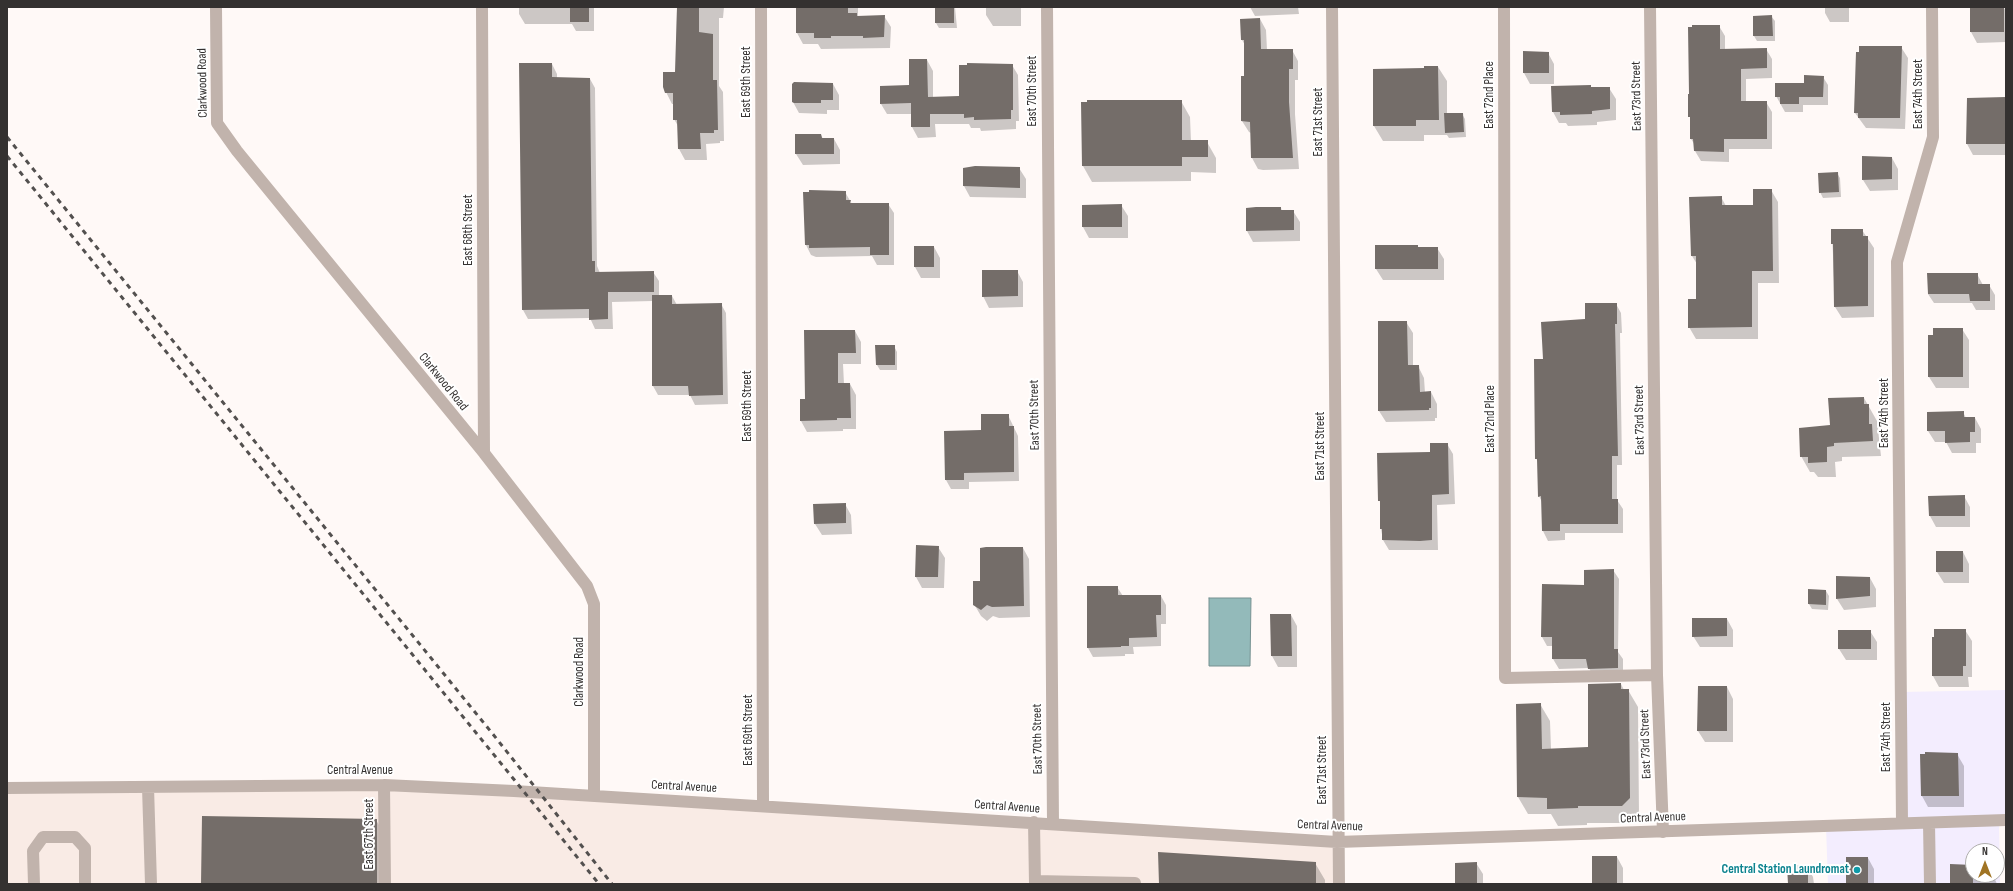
<!DOCTYPE html>
<html>
<head>
<meta charset="utf-8">
<style>
  body { margin:0 }
  #map { position:relative; width:2013px; height:891px; overflow:hidden; background:#fff9f7; font-family:"Sofia Sans Condensed",sans-serif }
  canvas { display:block }
  .frame { position:absolute; inset:0; border:8px solid #343130; pointer-events:none }
  .north { position:absolute; left:1965px; top:843px; width:40px; height:40px; box-sizing:border-box; background:#fff; border:1px solid #aeadac; border-radius:50%; rotate:0deg; font-size:11px; font-weight:700; line-height:16px; text-align:center; color:#343130 }
  .north::after { content:''; display:block; margin:auto; width:14px; height:18px; background:#a07424; clip-path:polygon(50% 0,100% 100%,50% 72%,0 100%) }
</style>
</head>
<body>
<div id="map">
<canvas width="2013" height="891"></canvas>
<div class="frame"></div>
<div class="north">N</div>
</div>
<script>
const ctx = document.querySelector('canvas').getContext('2d');
ctx.lineJoin = 'round';
function paint(path, color) {
  ctx.fillStyle = color;
  ctx.fill(path, 'evenodd');
}
function toPath(rows) {
  const path = new Path2D();
  for (const r of rows) {
    path.moveTo(r[0], r[1]);
    for (let i = 2; i < r.length; i += 2) path.lineTo(r[i], r[i + 1]);
  }
  return path;
}
function strokePath(path, color, width, dash) {
  ctx.strokeStyle = color;
  ctx.lineWidth = width;
  ctx.lineCap = dash ? 'butt' : 'round';
  ctx.setLineDash(dash || []);
  ctx.stroke(path);
}
function drawText(font, color, halo, rows, align = 'center') {
  ctx.font = font + ' "Sofia Sans Condensed",sans-serif';
  ctx.lineWidth = 4;
  ctx.setLineDash([]);
  ctx.textBaseline = 'middle';
  ctx.strokeStyle = halo;
  ctx.fillStyle = color;
  for (const [text, x, y, turn = 0] of rows) {
    ctx.save();
    ctx.translate(x, y);
    ctx.rotate((+turn || 0) * Math.PI / 180);
    ctx.textAlign = isNaN(turn) ? turn : align;
    if (halo) ctx.strokeText(text, 0, 0);
    ctx.fillText(text, 0, 0);
    ctx.restore();
  }
}
const commercial = toPath([
  [2006,690,2006,820,1999,820,2000,884,1828,884,1826,826,1902,823,1901,692],
  [1973,851,1997,851,1997,875,1973,875]
]);
const built = toPath([
  [384,785,1337,842,1339,884,7,884,7,788]
]);
const water = toPath([
  [1209,598,1251,598,1250,666,1209,666,1209,598]
]);
const shadow = toPath([
  [519,7,594,7,594,31,576,31,572,24,525,24,519,14],
  [677,7,724,7,723,18,719,18,719,86,723,92,724,141,720,141,720,143,706,144,707,160,685,160,679,149,678,126,674,119,674,104,672,104,666,92,676,73],
  [797,7,858,7,858,17,884,16,891,27,890,48,821,49,818,44,803,44,797,33],
  [936,7,955,7,957,28,939,28,936,23],
  [986,7,1021,7,1021,26,993,26,986,15],
  [1250,7,1298,7,1299,14,1255,16],
  [1825,7,1902,7,1902,8,1849,8,1849,22,1830,22,1825,13],
  [1971,8,2004,8,2006,11,2006,42,1977,43,1971,32],
  [1771,16,1775,21,1775,41,1757,41,1754,36,1754,17],
  [1260,19,1266,30,1267,50,1292,50,1298,61,1298,80,1295,80,1295,114,1299,169,1263,170,1258,169,1252,158,1251,133,1249,132,1242,121,1242,77,1245,77,1245,45,1242,40],
  [1719,26,1725,36,1725,50,1766,49,1772,59,1772,78,1746,79,1746,102,1766,102,1772,112,1772,149,1729,149,1729,162,1701,161,1695,151,1695,145,1691,139,1689,95],
  [1901,47,1908,58,1905,129,1866,128,1855,113,1855,86,1857,86],
  [1548,53,1554,64,1554,84,1530,84,1524,73],
  [927,60,933,71,933,97,960,97,1012,65,1018,75,1019,121,1016,121,1016,129,981,131,980,128,971,128,969,124,935,124,936,137,918,138,912,127,912,114,887,114,881,104,910,86],
  [552,64,557,74,557,78,590,79,595,88,597,266,600,273,653,272,659,281,659,296,672,296,677,305,721,304,726,313,728,404,695,405,690,395,658,395,653,386,653,301,612,302,613,329,595,329,590,318,528,319,523,310],
  [1438,67,1447,81,1447,114,1462,114,1465,119,1466,137,1449,138,1447,135,1424,135,1424,141,1383,141,1374,126],
  [1823,77,1828,85,1828,105,1803,105,1803,112,1785,112,1776,96],
  [833,84,839,95,839,110,827,110,827,114,799,113,793,102],
  [1609,88,1616,99,1616,120,1597,122,1597,125,1568,126,1566,123,1559,123,1553,112],
  [2006,98,2006,155,1973,155,1967,144],
  [1181,101,1190,117,1191,142,1207,142,1216,158,1216,173,1191,172,1191,181,1092,182,1083,166],
  [821,135,823,139,834,139,840,150,840,164,803,165,796,154],
  [1892,158,1898,169,1898,190,1870,191,1863,180],
  [1019,168,1026,179,1026,198,970,197,964,186],
  [1837,173,1840,178,1841,197,1823,198,1820,192],
  [1771,190,1778,202,1779,283,1758,283,1758,339,1696,339,1689,327,1697,300,1697,264,1692,256,1721,197,1726,206,1754,206],
  [845,192,852,204,888,204,894,213,894,265,877,265,872,256,816,257,811,255,806,245,804,193],
  [1121,205,1128,216,1128,238,1089,238,1083,227],
  [1281,208,1282,211,1293,211,1300,222,1300,241,1253,242,1247,231,1247,209],
  [1832,230,1862,230,1874,248,1874,317,1842,318,1835,307],
  [934,247,940,258,940,278,921,278,915,267],
  [1419,248,1437,248,1444,259,1444,280,1383,280,1376,269],
  [1017,271,1023,282,1023,307,989,308,983,296],
  [1977,274,1983,285,1989,285,1995,295,1995,310,1976,310,1972,303,1934,303,1928,294],
  [1616,304,1621,313,1622,333,1620,333,1622,465,1617,465,1617,500,1623,509,1623,533,1565,533,1565,540,1548,541,1543,531,1542,502,1539,496,1538,462,1536,458,1544,360,1586,320],
  [1406,322,1413,333,1413,366,1418,366,1424,378,1425,393,1431,392,1437,404,1437,418,1435,418,1435,421,1386,422,1379,411],
  [1962,329,1969,340,1969,388,1936,388,1929,377],
  [806,331,855,331,861,342,861,364,843,364,844,384,850,384,856,395,856,429,843,429,843,431,807,432,801,421,806,400],
  [876,346,894,346,897,352,897,370,880,370,877,365],
  [1864,398,1877,421,1881,456,1842,457,1842,461,1835,462,1836,477,1818,477,1814,472,1810,472,1801,456,1831,426],
  [1963,412,1966,418,1975,418,1981,429,1981,443,1976,443,1976,453,1952,453,1946,442,1935,442,1928,431,1928,413],
  [1008,415,1018,436,1019,481,969,482,969,489,951,489,946,480,945,432,982,431],
  [1447,444,1453,454,1455,504,1437,505,1438,550,1389,550,1383,540,1381,529,1378,454,1431,453],
  [1964,496,1970,507,1970,527,1936,527,1930,516],
  [845,504,851,515,852,534,822,535,815,524],
  [938,547,945,558,944,588,922,588,916,577],
  [1023,548,1029,559,1030,617,999,618,993,616,987,621,981,616,974,604,981,582],
  [1937,552,1963,552,1969,564,1969,583,1944,583,1937,572],
  [1613,570,1619,579,1618,652,1623,659,1623,678,1594,678,1589,668,1559,669,1553,659,1553,646,1547,646,1542,637,1585,586],
  [1870,578,1876,589,1876,607,1844,610,1837,599],
  [1117,587,1123,596,1161,596,1166,605,1166,624,1161,624,1161,646,1133,647,1134,654,1125,654,1125,656,1093,657,1088,648],
  [1826,591,1829,596,1828,610,1812,609,1809,604],
  [1291,615,1297,626,1297,667,1278,667,1272,656],
  [1727,619,1733,630,1733,647,1700,647,1693,636],
  [1965,630,1972,641,1972,677,1968,677,1969,687,1939,687,1933,676,1933,638],
  [1839,631,1870,631,1877,642,1877,660,1846,660,1839,649],
  [1621,684,1624,690,1628,690,1638,707,1639,815,1632,823,1587,823,1587,825,1558,826,1551,814,1528,814,1518,797,1517,705,1540,704,1550,721,1551,749,1589,748],
  [1727,687,1733,699,1733,742,1705,742,1698,731],
  [1957,754,1964,766,1964,807,1928,807,1922,796,1921,755],
  [376,820,389,842,389,884,202,884],
  [1617,857,1623,868,1623,884,1593,884],
  [1868,858,1874,869,1874,884,1847,884],
  [1315,863,1325,880,1325,884,1160,884],
  [1476,863,1483,874,1483,884,1456,884],
  [1973,865,1973,875,1993,875,1997,884,1951,884],
  [1807,866,1813,877,1814,884,1788,884]
]);
const building = toPath([
  [570,7,589,7,589,22,570,22],
  [677,7,699,7,699,32,713,34,713,80,717,80,718,130,714,130,714,133,700,133,701,149,678,149,677,120,673,120,673,93,665,93,663,87,663,72,675,72],
  [796,7,848,7,848,13,857,13,857,16,885,15,884,37,863,38,863,36,831,36,831,38,814,38,814,33,796,33],
  [935,7,954,7,954,23,935,23],
  [1970,7,2004,7,2004,32,1970,32],
  [1772,15,1773,36,1753,36,1753,16],
  [1260,18,1261,49,1293,49,1293,69,1289,69,1289,102,1293,158,1251,158,1250,122,1241,121,1241,76,1244,76,1244,40,1241,40,1240,19],
  [1692,25,1720,25,1720,49,1767,48,1767,68,1741,69,1741,101,1767,101,1767,139,1724,139,1724,152,1694,151,1693,139,1690,139,1690,117,1688,117,1688,94,1689,94,1688,27,1692,27],
  [1859,46,1902,46,1900,118,1858,118,1858,113,1854,113,1856,52,1859,52],
  [1523,51,1549,52,1549,73,1523,73],
  [909,59,927,59,928,97,959,96,959,65,967,65,967,63,1013,64,1013,110,1011,110,1011,119,974,120,974,117,964,118,964,114,930,114,930,127,911,127,911,103,880,104,880,86,909,85],
  [519,63,552,63,552,77,590,78,592,261,595,261,595,272,654,271,654,292,608,292,608,319,589,320,589,309,522,310],
  [1424,66,1438,66,1439,120,1416,120,1416,126,1373,126,1373,69,1424,68],
  [1804,75,1824,76,1823,97,1799,97,1799,104,1780,104,1780,97,1775,97,1775,83,1804,83],
  [794,82,833,83,833,100,821,100,821,103,794,103,792,102,792,84],
  [1591,85,1591,87,1610,87,1610,109,1592,111,1592,114,1560,115,1560,112,1552,112,1551,86],
  [2006,97,2006,144,1966,144,1967,98],
  [1087,100,1182,100,1182,140,1208,140,1208,157,1182,157,1182,166,1082,166,1081,102,1087,102],
  [1444,113,1463,113,1464,132,1445,133],
  [795,134,821,134,822,138,834,138,834,154,795,154],
  [1862,156,1892,157,1892,179,1862,180],
  [975,166,1020,167,1020,188,963,186,963,168],
  [1838,172,1839,192,1819,193,1818,173],
  [1753,189,1772,189,1773,271,1752,271,1752,327,1688,328,1688,299,1696,299,1696,256,1691,256,1689,197,1722,196,1722,205,1753,205],
  [809,190,846,191,846,200,851,200,850,203,889,203,889,255,870,255,870,247,809,248,809,245,805,245,803,192,809,192],
  [1122,204,1122,227,1082,227,1082,205],
  [1256,207,1281,207,1281,210,1294,210,1294,230,1246,231,1246,208],
  [1831,229,1863,229,1863,236,1868,236,1868,306,1834,307,1833,244,1831,244],
  [1375,245,1418,245,1418,247,1438,247,1438,269,1375,269],
  [914,246,934,246,934,267,914,267],
  [982,270,1018,270,1018,296,982,297],
  [1927,273,1978,273,1978,284,1990,284,1990,301,1970,301,1969,294,1928,294],
  [652,295,672,295,672,304,722,303,723,395,689,396,688,386,652,386],
  [1585,303,1617,303,1617,324,1615,324,1618,456,1612,456,1612,499,1618,499,1618,524,1560,524,1560,531,1542,531,1541,496,1538,497,1537,459,1535,459,1534,359,1543,359,1541,322,1585,319],
  [1378,321,1407,321,1408,365,1419,365,1420,392,1431,391,1431,408,1429,408,1429,410,1378,411],
  [1933,328,1963,328,1963,377,1928,377,1928,335,1933,335],
  [804,330,855,330,856,353,838,353,838,383,850,383,851,418,837,418,837,420,800,421,800,399,805,399],
  [875,345,895,345,895,365,876,365],
  [1864,397,1864,404,1869,404,1869,424,1872,424,1873,441,1834,443,1834,446,1827,447,1827,462,1808,463,1808,457,1800,457,1799,428,1830,425,1828,398],
  [1964,411,1964,417,1975,417,1975,432,1970,432,1970,442,1945,443,1945,431,1927,431,1927,412],
  [981,414,1009,414,1009,426,1014,426,1014,472,964,473,964,480,945,480,944,431,981,430],
  [1430,443,1448,443,1449,494,1432,495,1432,540,1420,541,1382,540,1382,529,1380,529,1380,501,1378,501,1377,453,1430,452],
  [1965,495,1965,516,1929,516,1928,496],
  [846,503,846,523,814,524,813,504],
  [916,545,939,546,938,577,915,577],
  [986,547,1023,547,1024,606,992,607,987,605,981,610,973,605,973,581,980,581,980,548],
  [1936,551,1963,551,1963,572,1936,572],
  [1614,569,1614,649,1618,649,1618,668,1588,669,1586,659,1552,659,1552,637,1541,637,1542,584,1584,585,1584,570],
  [1836,576,1870,577,1870,596,1836,599],
  [1087,586,1118,586,1118,595,1161,595,1161,615,1156,615,1157,637,1129,638,1129,646,1121,646,1121,647,1087,648],
  [1808,589,1826,590,1826,605,1808,604],
  [1270,614,1291,614,1292,656,1271,656],
  [1692,618,1727,618,1727,636,1692,637],
  [1934,629,1966,629,1966,666,1963,666,1963,676,1932,676,1932,637,1934,637],
  [1838,630,1871,630,1871,649,1838,649],
  [1621,683,1621,689,1629,689,1630,798,1622,806,1578,806,1578,808,1547,809,1547,798,1517,797,1516,704,1541,703,1542,749,1588,747,1588,684],
  [1698,686,1727,686,1727,731,1697,731],
  [1925,752,1958,753,1959,796,1921,796,1920,754,1925,754],
  [202,816,377,819,377,884,201,884],
  [1158,852,1316,862,1316,884,1159,884],
  [1592,856,1617,856,1617,884,1592,884],
  [1846,857,1868,857,1868,884,1846,884],
  [1477,862,1477,884,1455,884,1455,863],
  [1950,864,1973,865,1973,884,1950,884],
  [1808,865,1808,884,1788,884,1787,866]
]);
const minor = toPath([
  [216,7,217,123,237,151,484,453,587,586,594,604,594,796],
  [482,7,484,453],
  [761,7,763,806],
  [1047,7,1053,824],
  [1332,7,1339,884],
  [1504,7,1505,678,1657,675],
  [1650,7,1657,675,1663,832],
  [384,785,385,884],
  [148,787,151,884],
  [7,788,384,785,514,791,1337,842,2006,820],
  [1034,822,1035,884],
  [1902,823,1897,262,1933,137,1932,7],
  [1929,823,1930,884],
  [1035,881,1135,883],
  [34,884,33,851,43,837,75,837,85,848,85,884]
]);
const rail = toPath([
  [7,137,492,733,612,884],
  [7,156,599,884]
]);
const markers = [
  [1857,870,4,"#0f9aa8"]
];
const streetNames = [
  ["East 69th Street",747,82,-90],
  ["Clarkwood Road",203,83,-91],
  ["East 70th Street",1033,91,-90],
  ["East 74th Street",1919,94,-90],
  ["East 72nd Place",1490,95,-90],
  ["East 73rd Street",1637,96,-91],
  ["East 71st Street",1319,122,-90],
  ["East 68th Street",469,230,-90],
  ["Clarkwood Road",443,382,51],
  ["East 69th Street",748,406,-90],
  ["East 74th Street",1885,413,-90],
  ["East 70th Street",1035,415,-91],
  ["East 72nd Place",1491,419,-90],
  ["East 73rd Street",1640,420,-91],
  ["East 71st Street",1321,446,-90],
  ["Clarkwood Road",580,672,-90],
  ["East 69th Street",749,730,-90],
  ["East 74th Street",1887,737,-90],
  ["East 70th Street",1038,739,-91],
  ["East 73rd Street",1646,744,-92],
  ["East 71st Street",1323,770,-90],
  ["Central Avenue",360,771],
  ["Central Avenue",684,787,3],
  ["Central Avenue",1007,807,4],
  ["Central Avenue",1653,818,-2],
  ["Central Avenue",1330,826,2],
  ["East 67th Street",370,834,-90]
];
const cultureNames = [
  ["Central Station Laundromat",1849,870]
];
paint(commercial, '#f3edfe');
paint(built, '#f9ebe5');
paint(water, '#93baba');
strokePath(water, '#769191', 1);
paint(shadow, '#0003');
paint(building, '#746d69');
strokePath(minor, '#c1b3ac', 12);
strokePath(rail, '#53504f', 3, [5, 5]);
for (const [x, y, r, color] of markers) {
  const dot = new Path2D();
  dot.arc(x, y, r, 0, 2 * Math.PI);
  ctx.fillStyle = color;
  ctx.fill(dot);
  strokePath(dot, '#fff', 1.5);
}
drawText('13px', '#343130', '#fff', streetNames);
drawText('bold 13px', '#0d838f', '#fff', cultureNames, 'right');
</script>
</body>
</html>
